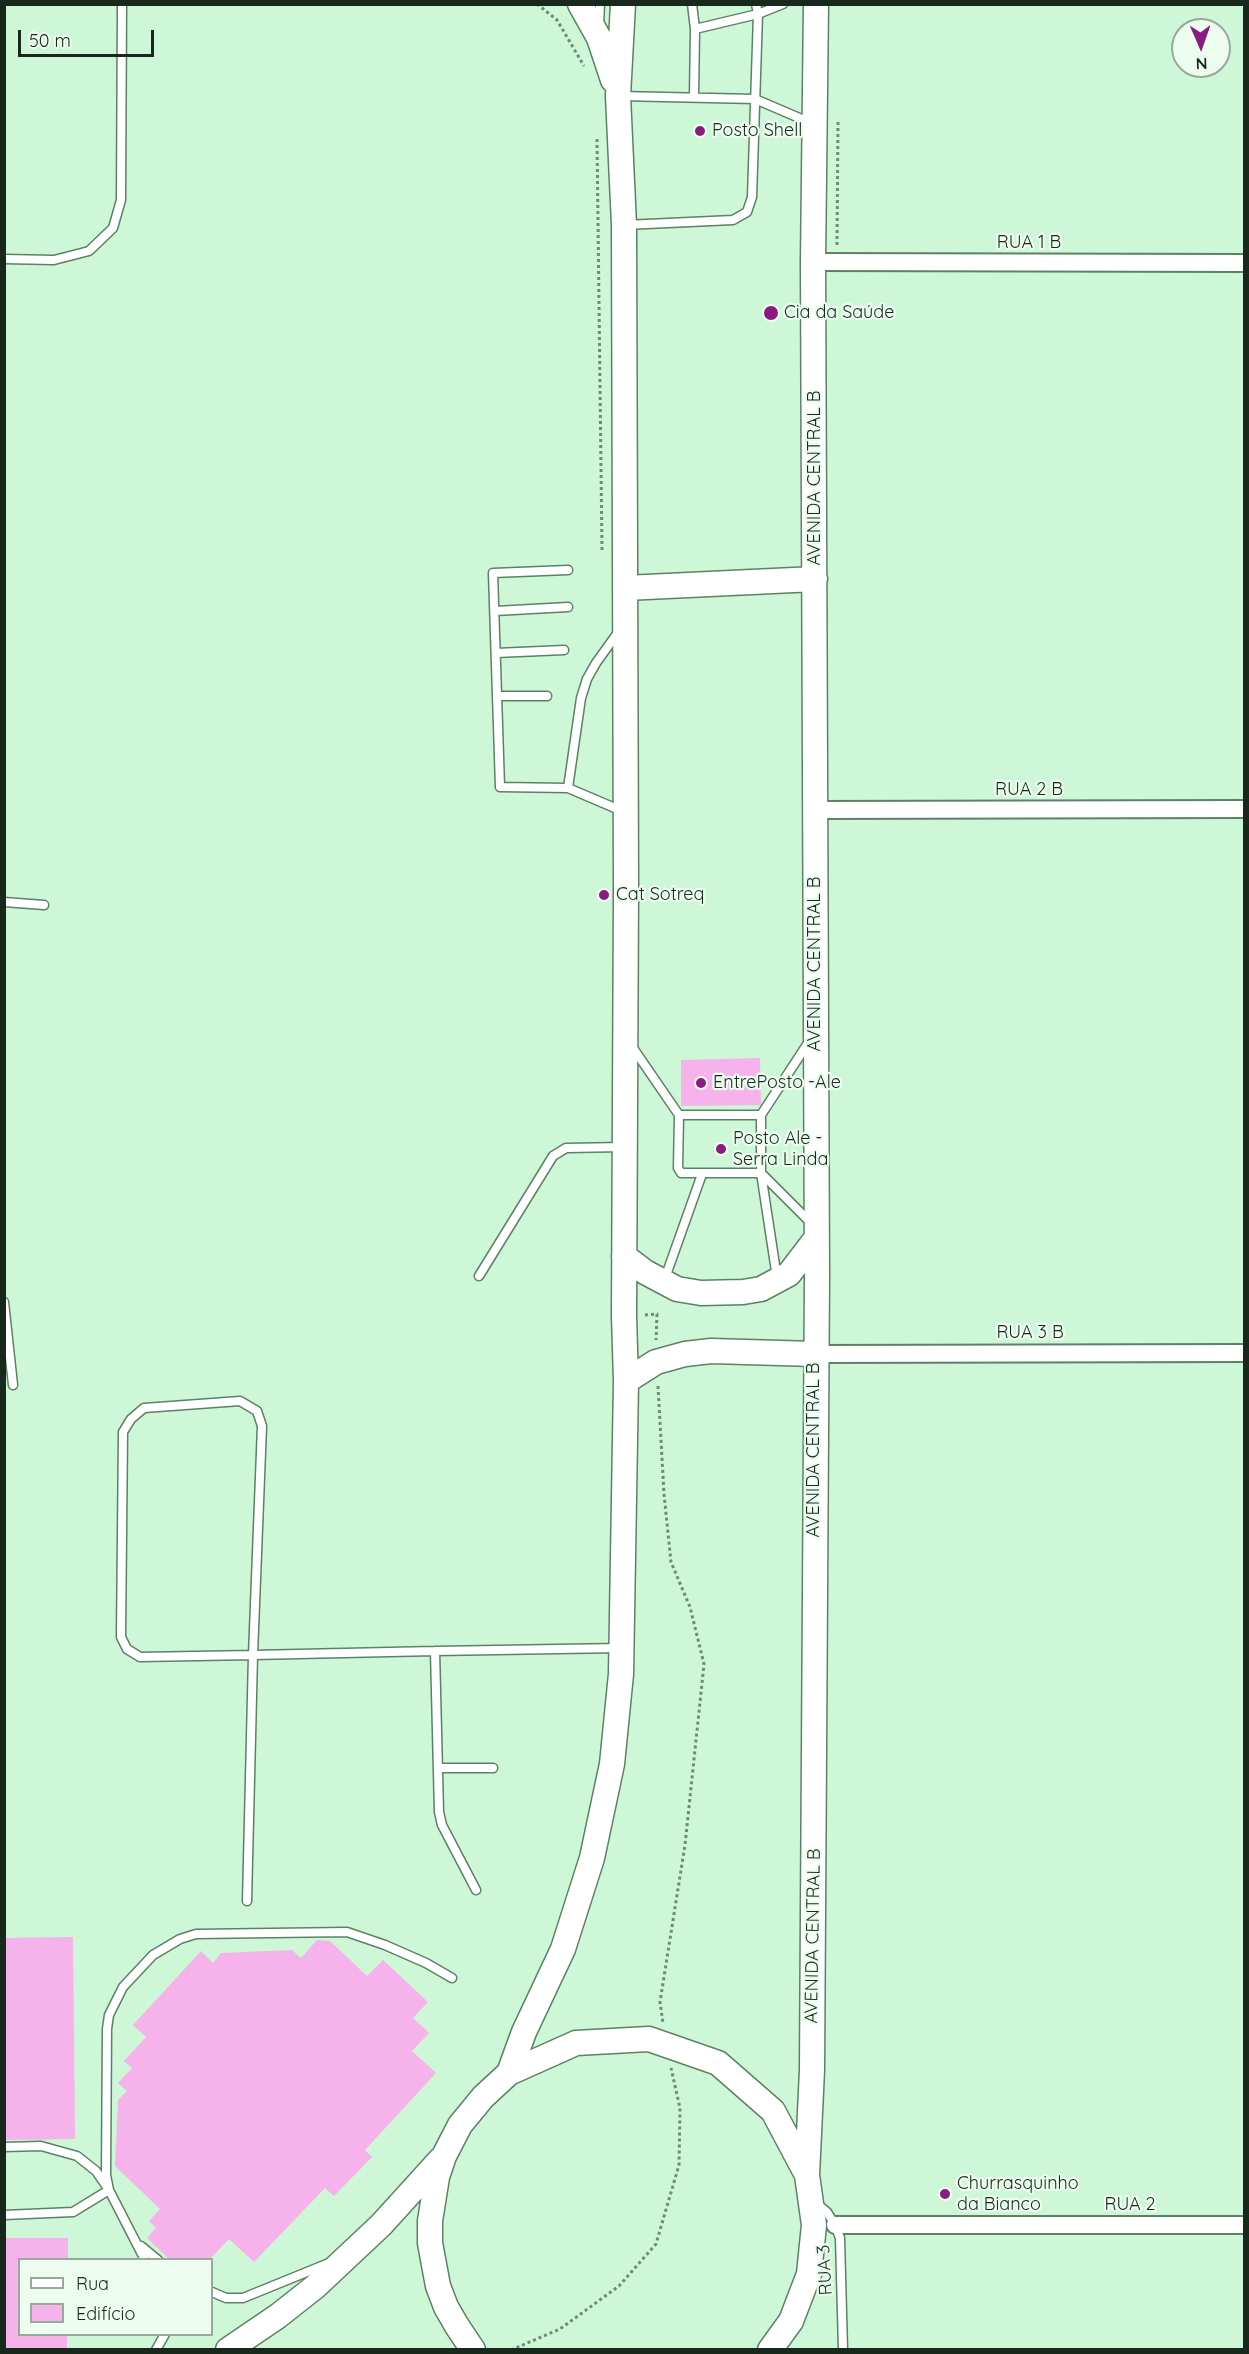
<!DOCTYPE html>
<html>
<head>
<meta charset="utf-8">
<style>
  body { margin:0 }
  #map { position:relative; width:1249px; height:2354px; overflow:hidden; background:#cef7d7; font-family:Quicksand,sans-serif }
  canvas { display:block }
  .frame { position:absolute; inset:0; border:6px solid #19281d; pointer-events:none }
  .legend { position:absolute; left:18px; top:2258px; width:195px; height:78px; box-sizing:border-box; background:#ecfdf0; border:2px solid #98a89c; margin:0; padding:8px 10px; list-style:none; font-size:18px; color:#19281d }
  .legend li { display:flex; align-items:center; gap:12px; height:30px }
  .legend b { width:30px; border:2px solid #98a89c }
  .north { position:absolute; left:1171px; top:18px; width:60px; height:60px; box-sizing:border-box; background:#ecfdf0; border:2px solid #98a89c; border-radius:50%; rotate:178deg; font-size:16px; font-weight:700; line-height:24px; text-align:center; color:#19281d }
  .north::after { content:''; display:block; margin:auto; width:21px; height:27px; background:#891c81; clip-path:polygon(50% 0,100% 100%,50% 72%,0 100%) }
  .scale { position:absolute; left:18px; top:30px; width:136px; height:27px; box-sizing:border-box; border:3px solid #19281d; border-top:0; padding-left:8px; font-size:18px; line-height:21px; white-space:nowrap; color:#19281d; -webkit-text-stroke:4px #ecfdf0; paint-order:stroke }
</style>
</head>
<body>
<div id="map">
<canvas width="1249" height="2354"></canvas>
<div class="frame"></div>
<ul class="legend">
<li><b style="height:8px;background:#fff"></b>Rua</li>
<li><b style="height:16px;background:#f5b2eb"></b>Edifício</li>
</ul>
<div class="north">N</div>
<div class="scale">50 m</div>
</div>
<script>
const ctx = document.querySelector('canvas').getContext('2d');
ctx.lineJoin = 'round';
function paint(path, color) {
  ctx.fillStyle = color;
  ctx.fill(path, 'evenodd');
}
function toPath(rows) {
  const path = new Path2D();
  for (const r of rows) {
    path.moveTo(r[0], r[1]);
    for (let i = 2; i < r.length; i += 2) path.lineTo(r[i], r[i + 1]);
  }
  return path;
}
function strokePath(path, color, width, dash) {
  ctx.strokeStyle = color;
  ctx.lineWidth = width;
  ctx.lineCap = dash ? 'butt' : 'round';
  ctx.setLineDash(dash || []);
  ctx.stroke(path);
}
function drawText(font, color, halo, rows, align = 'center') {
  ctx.font = font + ' Quicksand,sans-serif';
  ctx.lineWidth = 4.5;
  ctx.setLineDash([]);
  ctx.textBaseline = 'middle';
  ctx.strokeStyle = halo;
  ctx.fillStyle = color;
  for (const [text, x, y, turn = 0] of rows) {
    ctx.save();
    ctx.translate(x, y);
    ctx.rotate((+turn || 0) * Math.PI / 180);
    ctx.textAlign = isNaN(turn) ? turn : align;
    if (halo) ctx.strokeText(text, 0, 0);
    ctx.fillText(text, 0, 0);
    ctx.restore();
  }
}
const building = toPath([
  [760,1058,761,1105,681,1106,681,1060],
  [73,1937,75,2139,4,2140,4,1938],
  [317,1940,330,1941,367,1976,383,1960,428,2002,413,2018,429,2033,412,2051,436,2073,365,2150,372,2157,334,2196,325,2188,254,2262,229,2239,209,2260,170,2260,147,2238,156,2228,149,2221,160,2209,115,2166,118,2100,127,2091,118,2083,132,2068,124,2061,146,2037,133,2025,201,1951,213,1963,221,1953,292,1950,301,1958],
  [4,2238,68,2238,68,2260,20,2260,20,2334,67,2334,67,2350,4,2350]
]);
const path = toPath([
  [537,4,557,20,584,66],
  [597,139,602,550],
  [837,245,838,120],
  [645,1315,657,1314,656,1340],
  [658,1386,664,1494,671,1562,690,1607,704,1664,685,1845,660,2002,663,2023],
  [511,2350,560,2329,619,2286,656,2244,679,2165,680,2108,671,2068]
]);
const lane = toPath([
  [692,4,695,29,694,97],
  [599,25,600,4],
  [695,29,758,14,783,4],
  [619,96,755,99,811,123],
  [625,225,733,220,747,212,752,197,758,14,756,4],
  [4,259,54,260,89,251,113,228,121,200,122,4],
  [495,611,568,607],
  [619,631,596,663,587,679,581,698,568,788,622,811],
  [496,653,564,650],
  [497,696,547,696],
  [568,788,500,787,493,573,568,570],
  [4,902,44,905],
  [631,1045,679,1115,761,1115,810,1040],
  [679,1115,678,1168,681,1173,761,1173,811,1223],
  [761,1115,761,1173,777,1278],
  [479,1276,553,1156,566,1148,624,1147],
  [664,1281,702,1174],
  [4,1302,13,1385],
  [435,1651,439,1812,442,1825,476,1890],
  [438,1768,493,1768],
  [247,1901,253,1655,262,1426,257,1411,240,1401,144,1408,131,1419,123,1432,121,1637,127,1649,140,1657,253,1655,435,1651,620,1648],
  [4,2147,41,2146,77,2156,96,2171,109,2190,73,2212,4,2215],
  [816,2203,827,2212,835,2225,840,2238,843,2350],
  [141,2246,158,2260],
  [145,2260,109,2190,106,2175,107,2029,109,2015,123,1987,153,1955,180,1939,196,1934,347,1932,385,1945,426,1963,452,1978],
  [212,2292,226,2298,243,2298,329,2263],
  [156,2350,165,2334]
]);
const street = toPath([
  [813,262,1244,263],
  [814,810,1244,809],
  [815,1354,1244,1353],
  [835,2225,1244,2225]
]);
const secondary = toPath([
  [580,4,599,38,613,80],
  [625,588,815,579],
  [624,1256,645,1272,677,1289,701,1293,743,1292,761,1289,789,1274,815,1240],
  [626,1381,656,1362,685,1354,711,1351,815,1354],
  [509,2073,524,2032,563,1949,592,1858,612,1764,621,1674,626,1381,624,1316,626,890,624,225,618,96,623,4],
  [807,2175,812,2070,817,1275,813,262,816,4],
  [228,2350,278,2316,316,2286,381,2225,440,2160],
  [473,2350,457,2326,446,2307,438,2286,430,2243,430,2221,437,2177,444,2156,460,2125,483,2097,509,2073,576,2043,649,2039,718,2063,773,2111,807,2175,814,2225,809,2274,791,2321,770,2350]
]);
const markers = [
  [700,131,6,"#891c81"],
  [771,313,8,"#891c81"],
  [604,895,6,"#891c81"],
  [701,1083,6,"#891c81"],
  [721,1149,6,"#891c81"],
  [945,2194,6,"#891c81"]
];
const poiNames = [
  ["Posto Shell",712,131],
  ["Cia da Saúde",784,313],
  ["Cat Sotreq",616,895],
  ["EntrePosto -Ale",713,1083],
  ["Posto Ale -",733,1139],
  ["Serra Linda",733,1160],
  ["Churrasquinho",957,2184],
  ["da Bianco",957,2205]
];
const streetNames = [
  ["RUA 1 B",1029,243],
  ["AVENIDA CENTRAL B",815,478,-90],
  ["RUA 2 B",1029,790],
  ["AVENIDA CENTRAL B",815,964,-90],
  ["RUA 3 B",1030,1333],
  ["AVENIDA CENTRAL B",814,1450,-90],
  ["AVENIDA CENTRAL B",813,1936,-89],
  ["RUA 2",1130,2205],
  ["RUA 3",825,2270,-93]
];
paint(building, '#f5b2eb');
strokePath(lane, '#5c8165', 11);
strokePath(street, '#5c8165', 20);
strokePath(secondary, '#5c8165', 27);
strokePath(path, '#6f8a75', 3, [3, 3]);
strokePath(lane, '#fff', 8);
strokePath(street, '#fff', 16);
strokePath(secondary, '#fff', 24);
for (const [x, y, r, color] of markers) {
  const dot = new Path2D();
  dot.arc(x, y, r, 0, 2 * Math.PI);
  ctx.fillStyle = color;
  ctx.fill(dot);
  strokePath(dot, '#ecfdf0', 2);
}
drawText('18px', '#19281d', '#ecfdf0', poiNames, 'left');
drawText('18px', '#19281d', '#ecfdf0', streetNames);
</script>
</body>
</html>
